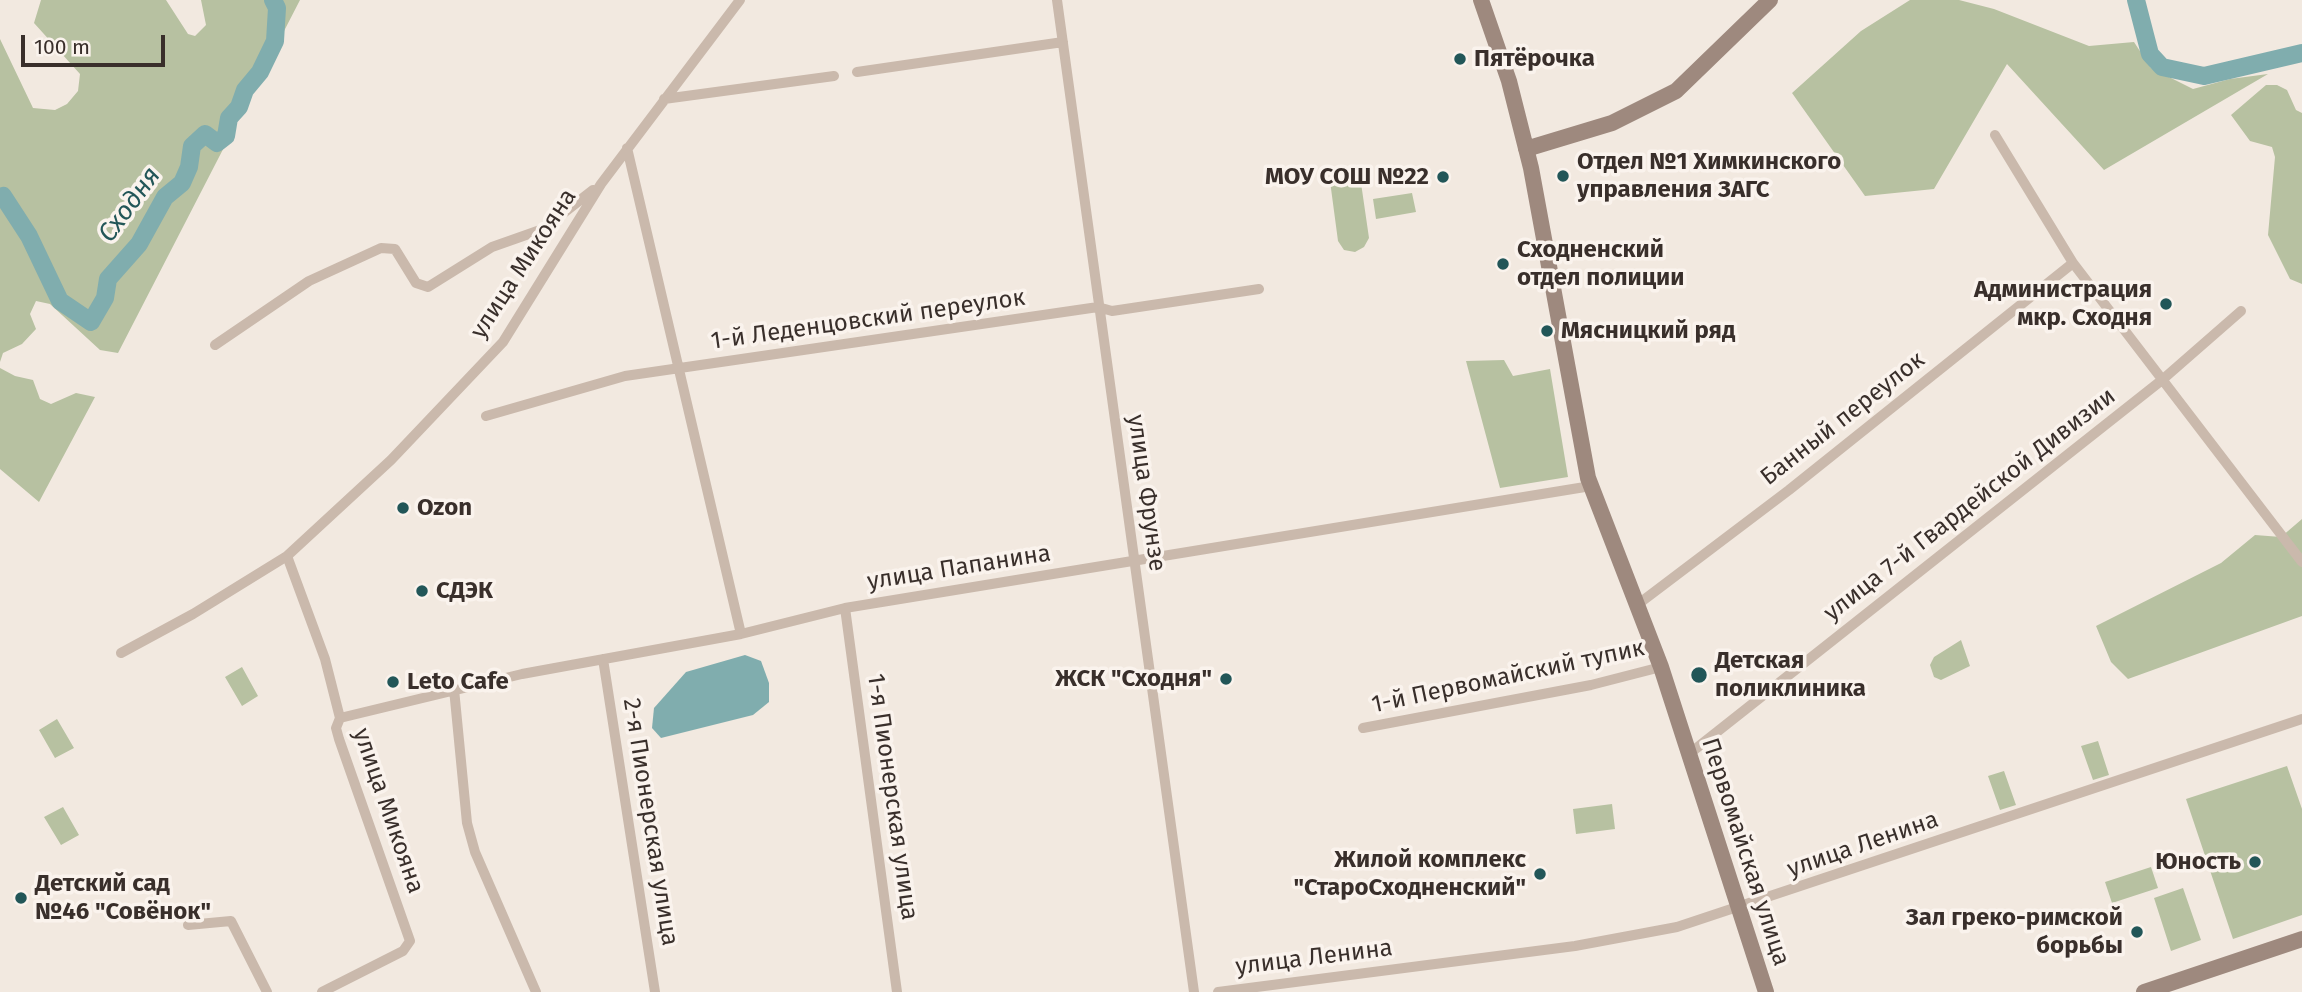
<!DOCTYPE html>
<html>
<head>
<meta charset="utf-8">
<style>
  body { margin:0 }
  #map { position:relative; width:2302px; height:992px; overflow:hidden; background:#f2e9e0; font-family:"Fira Sans",sans-serif }
  canvas { display:block }
  .scale { position:absolute; left:21px; top:35px; width:144px; height:32px; box-sizing:border-box; border:4px solid #392f2b; border-top:0; padding-left:9px; font-size:21px; line-height:24px; white-space:nowrap; color:#392f2b; -webkit-text-stroke:5px #faf3ed; paint-order:stroke }
</style>
</head>
<body>
<div id="map">
<canvas width="2302" height="992"></canvas>
<div class="scale">100 m</div>
</div>
<script>
const ctx = document.querySelector('canvas').getContext('2d');
ctx.lineJoin = 'round';
function paint(path, color) {
  ctx.fillStyle = color;
  ctx.fill(path, 'evenodd');
}
function toPath(rows) {
  const path = new Path2D();
  for (const r of rows) {
    path.moveTo(r[0], r[1]);
    for (let i = 2; i < r.length; i += 2) path.lineTo(r[i], r[i + 1]);
  }
  return path;
}
function strokePath(path, color, width, dash) {
  ctx.strokeStyle = color;
  ctx.lineWidth = width;
  ctx.lineCap = dash ? 'butt' : 'round';
  ctx.setLineDash(dash || []);
  ctx.stroke(path);
}
function drawText(font, color, halo, rows, align = 'center') {
  ctx.font = font + ' "Fira Sans",sans-serif';
  ctx.lineWidth = 7;
  ctx.setLineDash([]);
  ctx.textBaseline = 'middle';
  ctx.strokeStyle = halo;
  ctx.fillStyle = color;
  for (const [text, x, y, turn = 0] of rows) {
    ctx.save();
    ctx.translate(x, y);
    ctx.rotate((+turn || 0) * Math.PI / 180);
    ctx.textAlign = isNaN(turn) ? turn : align;
    if (halo) ctx.strokeText(text, 0, 0);
    ctx.fillText(text, 0, 0);
    ctx.restore();
  }
}
const green = toPath([
  [41,0,166,0,188,34,195,36,206,25,201,0,300,0,118,353,100,350,50,304,36,301,30,314,36,329,22,344,3,353,0,362,0,39,33,108,55,110,67,104,78,91,80,74,34,23],
  [1910,0,1959,0,1994,9,2089,46,2134,42,2151,68,2193,89,2230,79,2268,74,2104,170,2007,64,1934,189,1865,196,1792,93,1861,31],
  [2266,85,2277,85,2287,90,2296,110,2302,113,2302,284,2290,279,2268,235,2275,157,2272,147,2250,141,2231,115],
  [1344,169,1354,170,1360,176,1369,238,1364,247,1355,252,1344,250,1338,241,1330,181,1334,172],
  [1412,193,1416,212,1376,219,1373,199],
  [1504,360,1513,376,1550,369,1568,477,1500,488,1466,361],
  [0,368,15,376,33,380,40,399,51,404,76,393,95,397,39,502,0,469],
  [2302,519,2302,616,2128,679,2111,662,2096,626,2221,563,2255,535,2281,537],
  [1961,640,1970,666,1941,680,1934,677,1930,665,1934,657],
  [242,667,258,696,242,706,225,677],
  [57,719,74,748,55,758,39,730],
  [2098,741,2109,775,2093,780,2081,746],
  [2287,766,2302,809,2302,915,2233,939,2186,799],
  [2004,771,2016,805,2000,810,1988,776],
  [1612,804,1615,829,1576,834,1573,809],
  [63,807,79,835,61,845,44,817],
  [2151,867,2158,888,2112,903,2105,882],
  [2183,888,2201,940,2171,951,2154,898]
]);
const water = toPath([
  [745,655,761,661,769,683,769,702,753,715,661,738,652,728,654,708,686,672]
]);
const river = toPath([
  [2136,0,2150,54,2162,67,2204,76,2302,53],
  [0,197,3,196,29,236,60,301,91,322,105,298,108,279,139,244,165,197,182,183,189,167,192,146,205,134,217,143,226,136,229,118,239,107,245,90,260,72,275,41,277,8,273,0]
]);
const street = toPath([
  [1057,0,1194,992],
  [857,72,1063,42],
  [664,99,834,76],
  [1995,135,2073,263,2302,562],
  [627,148,741,634],
  [215,345,309,281,381,248,395,249,416,283,428,287,492,247,543,229,593,190],
  [486,416,625,376,1098,307,1112,311,1259,289],
  [1637,605,1789,490,2073,263],
  [845,608,897,992],
  [121,653,193,614,287,556],
  [603,659,655,992],
  [454,689,467,823,475,852,536,992],
  [340,718,522,674,741,634,845,608,1591,486],
  [1363,728,1591,685,1661,667],
  [1689,754,2162,380,2241,311],
  [188,925,231,921,267,992],
  [322,992,403,951,410,941,339,739,336,728,340,718,325,659,287,556,391,460,503,342,601,184,740,0],
  [1218,992,1575,946,1677,927,2302,719]
]);
const secondary = toPath([
  [1481,0,1509,81,1531,168,1588,478,1661,667,1766,992],
  [1526,149,1612,123,1676,91,1770,0],
  [2144,992,2302,939]
]);
const markers = [
  [1460,59,7,"#225658"],
  [1563,176,7,"#225658"],
  [1443,177,7,"#225658"],
  [1503,264,7,"#225658"],
  [2166,304,7,"#225658"],
  [1547,331,7,"#225658"],
  [403,508,7,"#225658"],
  [422,591,7,"#225658"],
  [1699,675,9,"#225658"],
  [1226,679,7,"#225658"],
  [393,682,7,"#225658"],
  [2255,862,7,"#225658"],
  [1540,874,7,"#225658"],
  [21,898,7,"#225658"],
  [2137,932,7,"#225658"]
];
const poiNames = [
  ["Пятёрочка",1474,59],
  ["Отдел №1 Химкинского",1577,162],
  ["управления ЗАГС",1577,190],
  ["МОУ СОШ №22",1429,177,"right"],
  ["Сходненский",1517,250],
  ["отдел полиции",1517,278],
  ["Администрация",2152,290,"right"],
  ["мкр. Сходня",2152,318,"right"],
  ["Мясницкий ряд",1561,331],
  ["Ozon",417,508],
  ["СДЭК",436,591],
  ["Детская",1715,661],
  ["поликлиника",1715,689],
  ["ЖСК \"Сходня\"",1212,679,"right"],
  ["Leto Cafe",407,682],
  ["Жилой комплекс",1526,860,"right"],
  ["\"СтароСходненский\"",1526,888,"right"],
  ["Юность",2241,862,"right"],
  ["Детский сад",35,884],
  ["№46 \"Совёнок\"",35,912],
  ["Зал греко-римской",2123,918,"right"],
  ["борьбы",2123,946,"right"]
];
const streetNames = [
  ["улица Микояна",524,264,-57],
  ["1-й Леденцовский переулок",868,320,-8],
  ["Банный переулок",1843,419,-38],
  ["улица Фрунзе",1146,493,82],
  ["улица 7-й Гвардейской Дивизии",1970,505,-38],
  ["улица Папанина",959,568,-9],
  ["1-й Первомайский тупик",1508,677,-12],
  ["1-я Пионерская улица",892,797,82],
  ["улица Микояна",388,811,71],
  ["2-я Пионерская улица",650,822,81],
  ["улица Ленина",1863,845,-19],
  ["Первомайская улица",1745,852,72],
  ["улица Ленина",1314,958,-7]
];
const waterNames = [
  ["Сходня",130,205,-54]
];
paint(green, '#b7c1a1');
paint(water, '#80adae');
strokePath(river, '#80adae', 18);
strokePath(street, '#cab9ac', 10);
strokePath(secondary, '#9e897e', 16);
for (const [x, y, r, color] of markers) {
  const dot = new Path2D();
  dot.arc(x, y, r, 0, 2 * Math.PI);
  ctx.fillStyle = color;
  ctx.fill(dot);
  strokePath(dot, '#faf3ed', 2.5);
}
drawText('bold 24px', '#392f2b', '#faf3ed', poiNames, 'left');
drawText('24px', '#392f2b', '#faf3ed', streetNames);
drawText('italic 26px', '#225658', '#faf3ed', waterNames);
</script>
</body>
</html>
